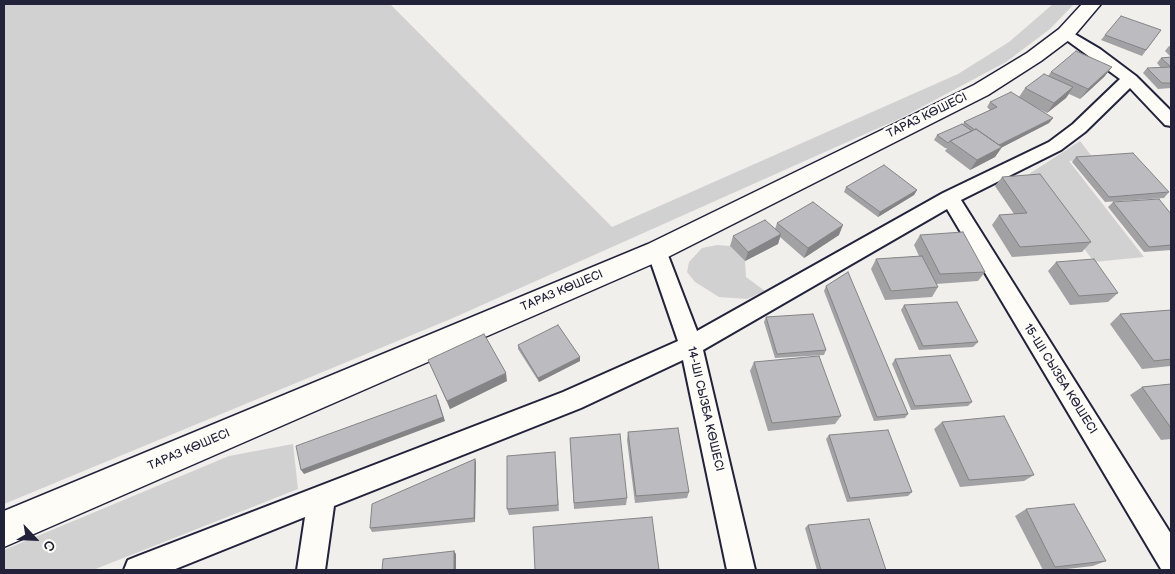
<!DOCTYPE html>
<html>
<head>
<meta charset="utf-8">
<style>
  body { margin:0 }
  #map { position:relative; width:1175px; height:574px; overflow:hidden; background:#f0efec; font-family:"Balsamiq Sans",sans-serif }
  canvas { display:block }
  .frame { position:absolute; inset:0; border:5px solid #22223b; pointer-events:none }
  .north { position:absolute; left:10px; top:514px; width:50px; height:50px; -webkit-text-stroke:4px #fdfcf7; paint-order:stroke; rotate:115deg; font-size:14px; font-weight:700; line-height:20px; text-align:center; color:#22223b }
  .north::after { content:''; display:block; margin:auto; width:18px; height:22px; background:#22223b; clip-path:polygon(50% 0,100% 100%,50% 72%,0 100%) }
</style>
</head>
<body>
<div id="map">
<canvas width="1175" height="574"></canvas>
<div class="frame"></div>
<div class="north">С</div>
</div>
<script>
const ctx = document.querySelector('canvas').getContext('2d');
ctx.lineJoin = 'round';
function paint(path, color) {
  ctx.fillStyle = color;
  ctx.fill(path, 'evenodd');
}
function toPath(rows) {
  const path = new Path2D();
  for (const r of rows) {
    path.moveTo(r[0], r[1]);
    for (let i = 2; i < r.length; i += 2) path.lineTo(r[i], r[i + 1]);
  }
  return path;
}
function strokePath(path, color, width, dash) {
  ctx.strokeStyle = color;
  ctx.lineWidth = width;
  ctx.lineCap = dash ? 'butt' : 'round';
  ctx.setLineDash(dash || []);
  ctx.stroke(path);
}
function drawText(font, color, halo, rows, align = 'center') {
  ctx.font = font + ' "Balsamiq Sans",sans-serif';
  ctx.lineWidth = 5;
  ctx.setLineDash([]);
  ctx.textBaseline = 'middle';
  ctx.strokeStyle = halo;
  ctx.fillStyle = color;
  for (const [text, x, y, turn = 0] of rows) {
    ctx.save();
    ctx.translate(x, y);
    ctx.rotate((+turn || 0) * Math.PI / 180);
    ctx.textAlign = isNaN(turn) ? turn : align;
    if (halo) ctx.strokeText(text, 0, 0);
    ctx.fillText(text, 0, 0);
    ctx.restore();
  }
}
const green = toPath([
  [5,4,390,4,612,227,958,74,1009,42,1053,4,1074,4,1050,29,1006,62,901,118,453,318,4,504],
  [1080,141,1094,159,1069,161,1144,257,1094,262,1029,174],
  [717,245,730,246,745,261,746,277,765,291,747,299,719,297,695,282,687,272,689,262,702,248],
  [293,444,298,489,93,570,4,570,4,550,229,456]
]);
const street = toPath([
  [1066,29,1100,49,1136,76,1171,111,1171,126,1165,125,1130,88,1085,132,1061,150,961,200,1171,534,1171,570,1161,569,947,209,703,350,755,570,727,570,683,360,581,408,334,506,325,570,297,570,305,517,173,570,124,570,128,560,138,556,563,392,678,341,647,251,650,245,657,243,664,245,697,331,943,193,1049,142,1073,124,1120,79,1061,36,1059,33,1066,29]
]);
const secondary = toPath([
  [1082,4,1101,4,1073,37,1041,61,988,95,666,258,4,547,4,511,648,244,974,85,1027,53,1059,29,1082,4]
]);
const wall = toPath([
  [1161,30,1142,56,1101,40,1105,35],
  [1169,46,1171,46,1171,57,1165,51],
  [1171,57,1171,88,1158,89,1143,73,1147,68,1161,68,1157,63,1161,58],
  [1112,67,1104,77,1080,99,1069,94,1066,98,1047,113,1033,106,1053,118,1049,123,1002,147,995,157,970,170,945,151,947,148,945,148,934,140,937,135,963,124,964,122,990,110,987,107,990,102,1019,97,1025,88,1048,76,1051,72],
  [1076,157,1169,192,1164,198,1105,202,1072,162],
  [1002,177,1091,242,1082,252,1012,257,992,225,999,215,1014,214,995,186],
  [846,187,917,190,914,195,878,217,844,192],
  [1113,202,1171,214,1171,250,1144,252,1108,207],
  [777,223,839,235,804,258,780,237,778,244,745,261,730,246,733,236,775,229],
  [920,235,985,272,978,281,936,284,938,287,932,297,885,300,871,269,876,259,919,256,914,245],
  [1056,262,1118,293,1108,302,1070,305,1048,271],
  [826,286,908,414,905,418,874,421,824,291],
  [904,305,978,342,973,347,919,350,901,310],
  [1171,310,1171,366,1142,369,1110,324,1120,314],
  [766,317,826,350,824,355,775,358,764,322],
  [518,345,580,357,580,361,539,382,518,349],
  [895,359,972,402,968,406,911,410,892,364],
  [428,360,507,381,450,409],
  [754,362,841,416,835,424,768,431,750,371],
  [1171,384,1171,439,1161,440,1130,395,1142,387],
  [942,422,1034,475,1024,481,960,487,934,429],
  [628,432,689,492,687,498,635,503,627,440],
  [829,435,912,492,908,496,847,502,826,439],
  [570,438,627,498,626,505,574,509],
  [555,452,559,511,509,515,507,509],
  [475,459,476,463,475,522,372,532,370,528],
  [1026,509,1106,561,1093,566,1058,570,1043,570,1015,516],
  [808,525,886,570,817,570,805,528]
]);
const shadedWall = toPath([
  [1112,67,1104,77,1080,99,1088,89],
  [1073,87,1066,98,1047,113,1054,103],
  [1053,118,1049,123,995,151,998,146],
  [1002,147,995,157,970,170,977,160],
  [917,190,914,195,878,217,880,212],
  [843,225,839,235,804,258,808,248],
  [781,234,778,244,745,261,748,252],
  [580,357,580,361,539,382,538,378],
  [506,373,507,381,450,409,447,401],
  [438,399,445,421,304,474,301,470],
  [475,459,476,463,475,522,474,518],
  [454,551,456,554,456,570,454,570]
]);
const building = toPath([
  [1121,16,1161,30,1146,50,1105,35,1121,16],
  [1076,51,1112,67,1088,89,1051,72,1076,51],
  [1171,57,1171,83,1162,83,1147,68,1171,67,1161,58,1171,57],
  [1044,74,1073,87,1054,103,1025,88,1044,74],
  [1011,92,1053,118,999,145,976,129,975,130,964,122,997,107,990,102,1011,92],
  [962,124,972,131,950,141,948,143,937,135,962,124],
  [976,129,1002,147,977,160,950,141,976,129],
  [1133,153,1169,192,1109,197,1076,157,1133,153],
  [884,165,917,190,880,212,846,187,884,165],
  [1040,174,1091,242,1020,247,999,215,1027,213,1002,177,1040,174],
  [1159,199,1171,214,1171,245,1149,247,1113,202,1159,199],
  [813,202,843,225,808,248,777,223,813,202],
  [765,220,781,234,748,252,733,236,765,220],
  [963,232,985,272,940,274,920,235,963,232],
  [922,256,938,287,891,291,876,259,922,256],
  [1094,259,1118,293,1079,296,1056,262,1094,259],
  [848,272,908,414,877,417,826,286,848,272],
  [957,302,978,342,923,346,904,305,957,302],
  [1171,310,1171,359,1154,361,1120,314,1171,310],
  [813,314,826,350,777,354,766,317,813,314],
  [558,325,580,357,538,378,518,345,558,325],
  [484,334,506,373,447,401,428,360,484,334],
  [950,355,972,402,915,406,895,359,950,355],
  [819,356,841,416,772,423,754,362,819,356],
  [1171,384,1171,428,1142,387,1171,384],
  [436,395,443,417,301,470,296,446,436,395],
  [1004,416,1034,475,969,480,942,422,1004,416],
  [678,428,689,492,636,496,628,432,678,428],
  [888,430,912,492,850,498,829,435,888,430],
  [620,434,627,498,574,503,570,438,620,434],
  [555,452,558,505,507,509,507,456,555,452],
  [475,459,474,518,370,528,372,504,475,459],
  [1074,504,1106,561,1055,567,1026,509,1074,504],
  [652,517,659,570,535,570,533,527,652,517],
  [869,519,886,570,821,570,808,525,869,519],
  [454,551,454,570,382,570,383,559,454,551]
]);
const streetNames = [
  ["ТАРАЗ КӨШЕСІ",927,116,-26],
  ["ТАРАЗ КӨШЕСІ",562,291,-23],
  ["15-ШІ СЫЗБА КӨШЕСІ",1060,379,58],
  ["14-ШІ СЫЗБА КӨШЕСІ",705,409,77],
  ["ТАРАЗ КӨШЕСІ",189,450,-23]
];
paint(green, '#d2d1d1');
strokePath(street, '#22223b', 4);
strokePath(secondary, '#22223b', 3);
paint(street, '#fdfcf7');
paint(secondary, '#fdfcf7');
paint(wall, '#a2a2a5');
paint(shadedWall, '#848486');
paint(building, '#bcbcc0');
strokePath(building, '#848486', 1);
drawText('12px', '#22223b', '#fdfcf7', streetNames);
</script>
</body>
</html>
